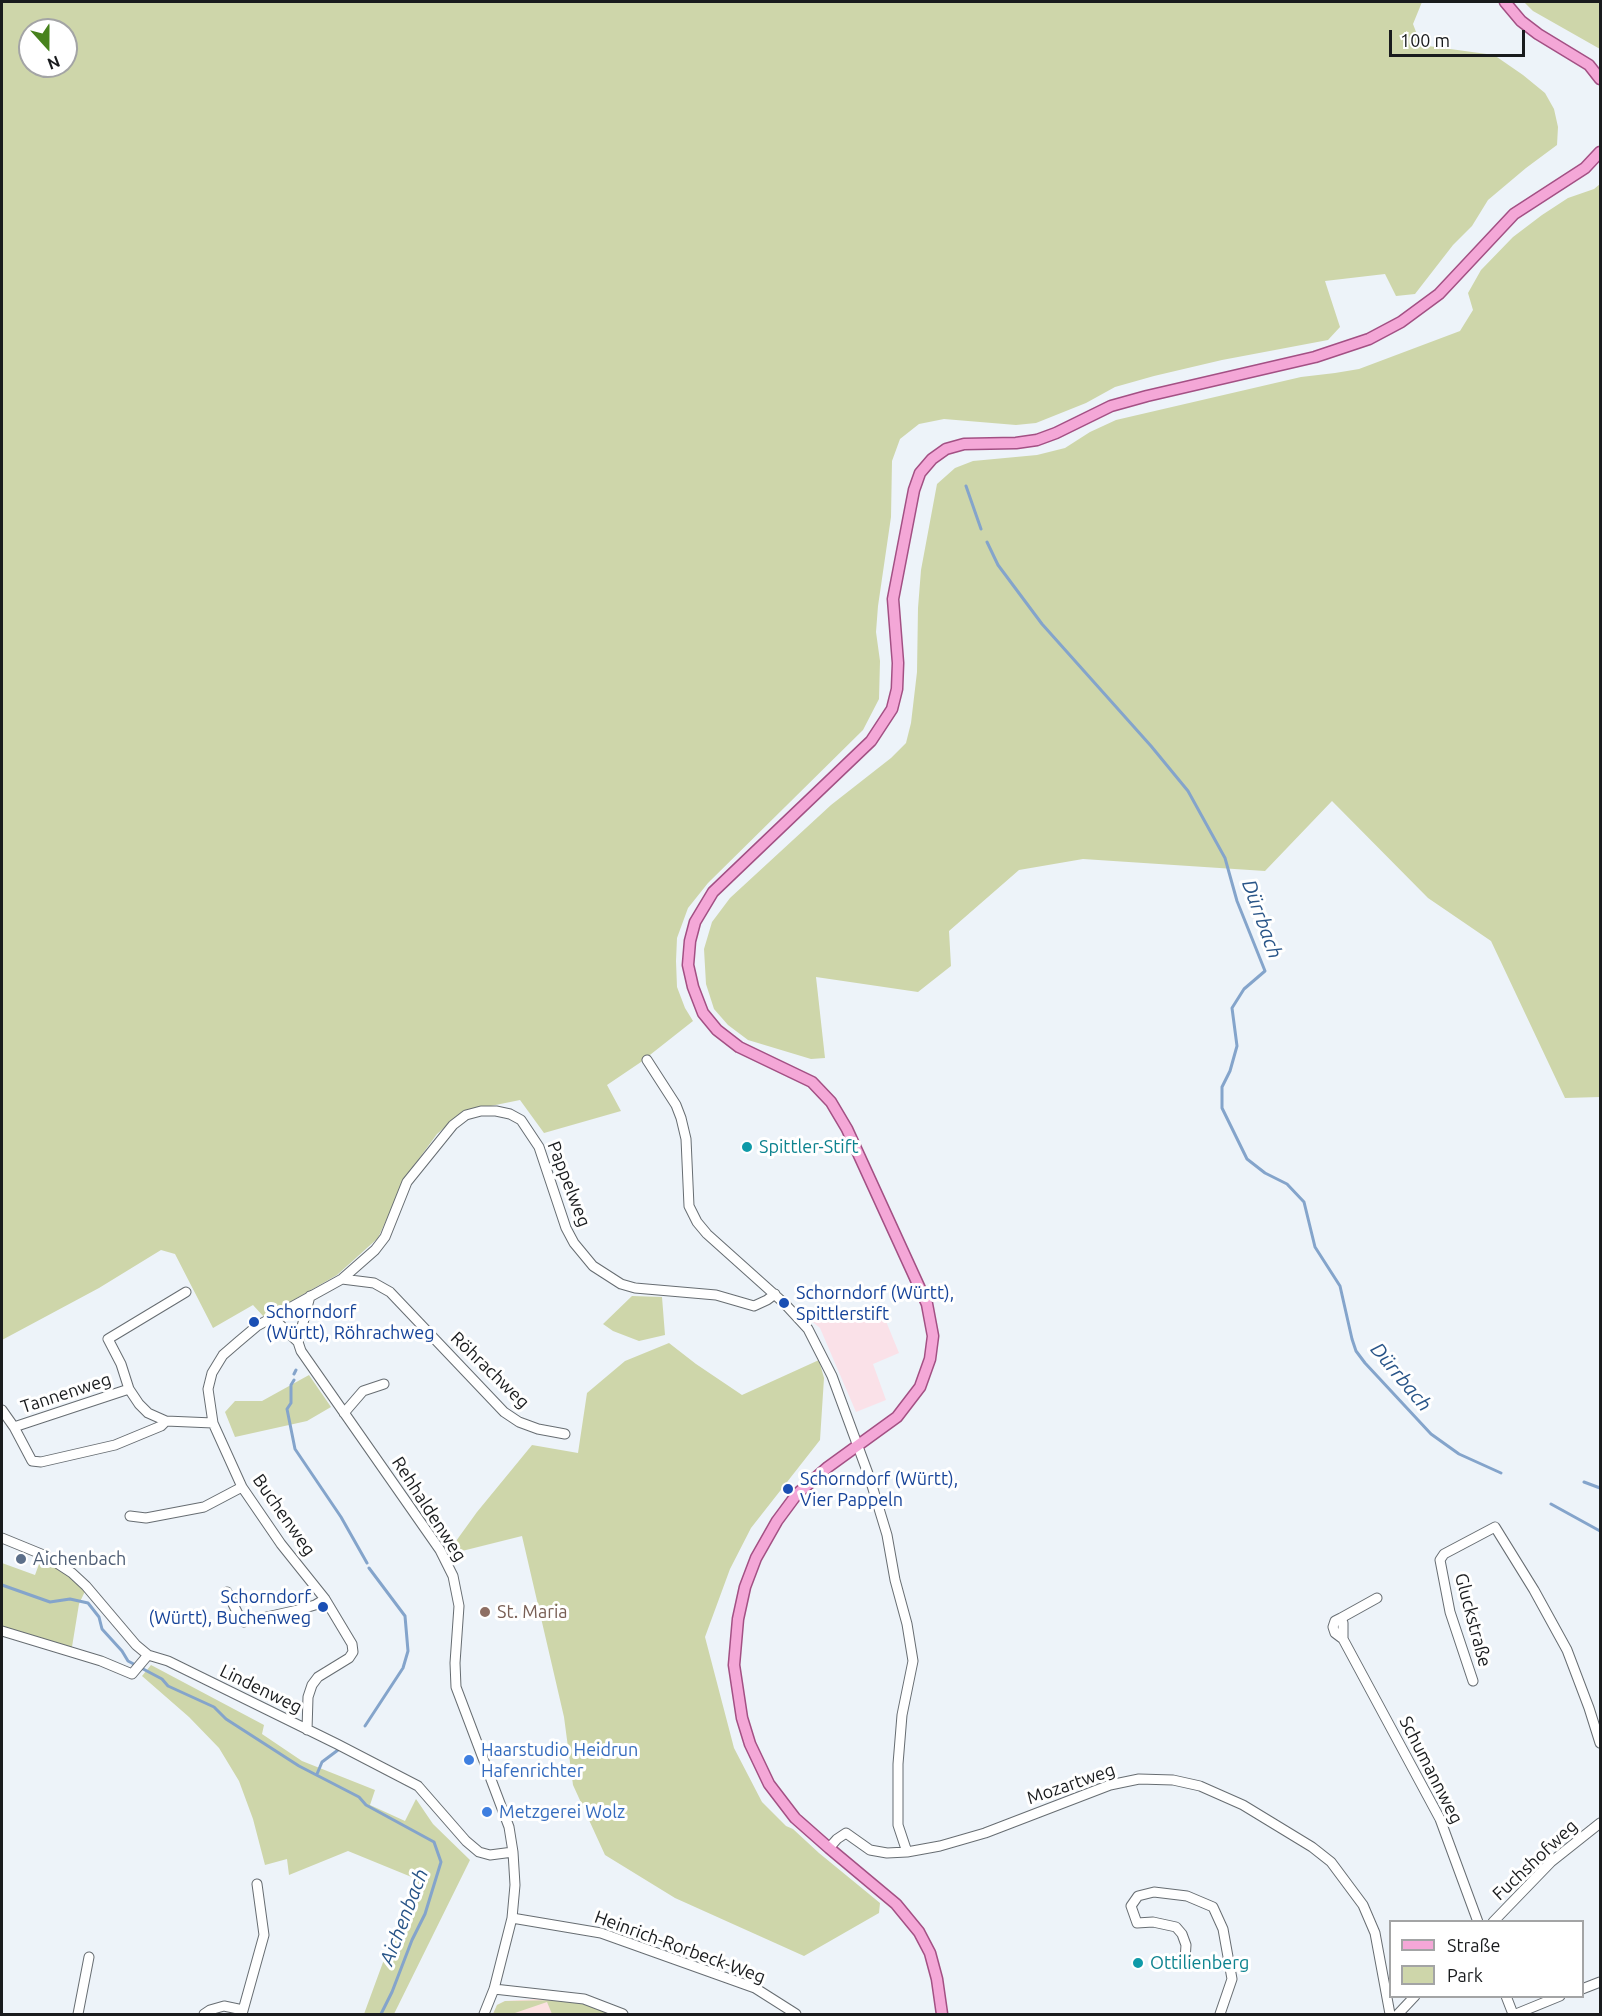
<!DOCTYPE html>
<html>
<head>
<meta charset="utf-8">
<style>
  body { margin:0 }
  #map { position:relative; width:1602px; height:2016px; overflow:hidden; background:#edf3f9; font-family:Ubuntu,sans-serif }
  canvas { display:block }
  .frame { position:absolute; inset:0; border:3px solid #191b1d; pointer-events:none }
  .legend { position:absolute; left:1389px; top:1920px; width:195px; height:78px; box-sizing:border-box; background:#fff; border:2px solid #a3a4a5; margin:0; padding:8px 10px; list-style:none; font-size:18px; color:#191b1d }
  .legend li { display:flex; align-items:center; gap:12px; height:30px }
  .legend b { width:30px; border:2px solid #a3a4a5 }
  .north { position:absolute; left:18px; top:18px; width:60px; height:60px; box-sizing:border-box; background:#fff; border:2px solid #a3a4a5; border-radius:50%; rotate:159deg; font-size:16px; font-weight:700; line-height:24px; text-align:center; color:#191b1d }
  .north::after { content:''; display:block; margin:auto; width:21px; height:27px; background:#47821d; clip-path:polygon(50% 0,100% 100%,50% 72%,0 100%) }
  .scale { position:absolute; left:1389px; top:30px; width:136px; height:27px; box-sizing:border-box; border:3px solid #191b1d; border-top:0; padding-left:8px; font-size:18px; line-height:21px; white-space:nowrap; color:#191b1d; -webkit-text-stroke:4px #fff; paint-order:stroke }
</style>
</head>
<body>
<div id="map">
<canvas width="1602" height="2016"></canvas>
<div class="frame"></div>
<ul class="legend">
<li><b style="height:8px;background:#f4a7d7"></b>Straße</li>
<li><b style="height:16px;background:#ced6aa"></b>Park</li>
</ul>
<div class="north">N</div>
<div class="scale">100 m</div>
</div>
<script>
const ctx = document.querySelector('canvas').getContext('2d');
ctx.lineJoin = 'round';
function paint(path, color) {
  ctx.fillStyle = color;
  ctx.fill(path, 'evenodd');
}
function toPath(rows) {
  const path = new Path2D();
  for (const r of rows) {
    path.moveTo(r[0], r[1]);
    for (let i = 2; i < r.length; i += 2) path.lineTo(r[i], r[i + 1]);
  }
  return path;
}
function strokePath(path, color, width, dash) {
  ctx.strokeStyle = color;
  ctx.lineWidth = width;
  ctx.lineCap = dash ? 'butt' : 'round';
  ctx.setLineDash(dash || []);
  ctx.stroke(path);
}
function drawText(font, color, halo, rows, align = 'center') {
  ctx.font = font + ' Ubuntu,sans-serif';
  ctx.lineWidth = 6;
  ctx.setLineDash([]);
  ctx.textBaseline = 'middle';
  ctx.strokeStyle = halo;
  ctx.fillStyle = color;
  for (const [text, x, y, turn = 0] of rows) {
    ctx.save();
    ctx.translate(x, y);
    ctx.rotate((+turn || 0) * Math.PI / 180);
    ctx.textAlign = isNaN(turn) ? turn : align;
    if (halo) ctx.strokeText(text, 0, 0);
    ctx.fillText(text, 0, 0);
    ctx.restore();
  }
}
const industrial = toPath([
  [881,1309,899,1353,873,1364,886,1400,856,1412,820,1328,809,1319,871,1312]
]);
const education = toPath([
  [551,1998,574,2001,601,2009,612,2014,493,2014,497,2005,505,2001]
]);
const green = toPath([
  [2,2,1422,2,1413,24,1421,45,1494,55,1523,75,1545,93,1554,109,1558,127,1557,145,1526,168,1488,200,1472,226,1453,245,1415,294,1396,296,1385,274,1325,281,1340,327,1328,340,1222,360,1154,376,1115,387,1086,403,1036,423,1016,425,944,419,919,424,900,439,892,461,891,517,878,606,876,632,880,661,879,699,863,730,708,883,688,908,677,938,676,961,677,987,685,1008,693,1021,641,1062,607,1085,621,1111,544,1133,520,1100,471,1110,453,1120,437,1134,407,1175,378,1238,337,1275,264,1317,253,1305,213,1328,175,1254,161,1250,99,1288,2,1340],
  [30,30,66,30,66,66,30,66],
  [1524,2,1600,2,1600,49,1533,11],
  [1600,184,1600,1097,1565,1098,1491,941,1428,898,1332,801,1265,871,1083,859,1019,870,949,931,951,966,918,992,816,977,825,1058,811,1059,748,1040,728,1025,714,1009,706,984,704,949,712,922,730,898,831,805,891,758,906,743,911,723,917,672,918,608,921,570,937,484,955,468,973,461,1037,455,1065,448,1090,432,1116,420,1301,377,1335,373,1359,369,1460,331,1473,310,1468,293,1481,270,1513,237,1542,215,1568,198,1594,189],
  [632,1296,662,1297,665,1335,639,1341,613,1331,603,1324],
  [669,1343,696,1364,742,1395,819,1360,824,1378,820,1440,751,1528,730,1569,705,1637,734,1748,762,1802,786,1826,793,1829,819,1853,880,1903,879,1913,804,1956,675,1898,605,1855,573,1785,564,1717,522,1536,454,1553,451,1548,477,1512,532,1445,578,1453,587,1393,625,1361],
  [309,1375,331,1407,307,1421,235,1437,225,1412,235,1401,262,1401],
  [42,1556,86,1589,79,1604,71,1653,2,1632,2,1563,35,1575],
  [151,1665,264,1725,262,1734,302,1761,375,1790,370,1805,405,1821,416,1799,433,1824,470,1860,394,2014,364,2014,414,1878,348,1851,289,1875,287,1859,265,1865,253,1819,239,1781,219,1748,189,1717,142,1676],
  [566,2000,591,2006,610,2014,552,2014,547,2002,512,2014,493,2014,497,2005,505,2001]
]);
const stream = toPath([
  [966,486,981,529],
  [987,542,998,565,1042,624,1151,746,1188,791,1225,858,1237,901,1265,971,1244,989,1232,1008,1237,1046,1230,1071,1222,1087,1222,1108,1247,1159,1265,1173,1287,1184,1304,1202,1315,1247,1340,1286,1352,1339,1356,1351,1365,1363,1431,1434,1459,1454,1501,1473],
  [294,1374,296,1370],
  [294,1380,291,1385,291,1403,287,1409,295,1449,341,1517,367,1563],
  [1584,1482,1600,1488],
  [1551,1504,1600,1531],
  [2,1585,50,1602,70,1599,88,1603,99,1617,102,1629,122,1651,128,1661,162,1679,168,1686,214,1707,226,1719,299,1766,359,1797,366,1805,434,1842,441,1862,425,1914,412,1940,392,1992,381,2014],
  [365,1726,403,1668,408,1651,405,1616,369,1568],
  [317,1774,322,1762,338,1750]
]);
const minor = toPath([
  [647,1060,676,1105,681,1118,686,1139,689,1206,697,1222,707,1234,784,1303,808,1329,832,1376,870,1479,887,1535,895,1580,907,1624,913,1661,902,1715,898,1764,898,1825,907,1852],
  [342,1279,374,1283,390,1292,504,1412,519,1422,538,1429,565,1434],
  [186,1292,108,1339,121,1364,129,1389,139,1404,148,1413,166,1421,213,1423],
  [310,1296,298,1342,301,1351,440,1550,453,1576,459,1606,455,1663,456,1687,509,1827,513,1852,515,1885,512,1918,494,1989,484,2014],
  [273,1318,298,1342],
  [129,1389,14,1427,32,1461,41,1462,115,1445,161,1426,166,1421],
  [2,1410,14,1427],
  [344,1413,363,1391,384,1384],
  [130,1516,146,1518,204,1507,242,1487],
  [2,1538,46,1556,72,1573,86,1586,136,1645,148,1655,168,1661,337,1744,418,1786,466,1841,479,1852,490,1855,513,1852],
  [227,1592,238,1614,244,1622,298,1610,315,1605,325,1599],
  [1377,1598,1341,1618,1343,1623,1343,1639,1440,1819,1478,1922],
  [1341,1618,1335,1621,1333,1627,1335,1633,1343,1639],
  [2,1631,101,1661,132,1674,148,1655],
  [1473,1681,1450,1612,1440,1560,1444,1554,1495,1527,1534,1590,1567,1650,1589,1708,1600,1743],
  [307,1730,308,1697,312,1685,318,1677,349,1658,353,1652,352,1644,325,1599,281,1544,242,1487,213,1423,208,1389,212,1373,223,1355,238,1342,257,1326,342,1279,375,1250,385,1237,407,1182,453,1125,466,1115,481,1111,496,1111,510,1114,521,1120,539,1147,566,1228,574,1243,593,1266,621,1284,635,1288,716,1295,754,1306,767,1300,775,1294],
  [829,1848,837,1839,846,1833,870,1850,887,1853,907,1852,940,1846,985,1833,1110,1785,1139,1779,1173,1780,1200,1786,1243,1805,1312,1847,1331,1862,1363,1905,1375,1933,1390,2014],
  [512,1918,601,1933,755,1988,796,2014],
  [1493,1922,1551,1862,1600,1823],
  [1185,1960,1186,1945,1182,1934,1176,1927,1153,1922,1137,1923,1131,1906,1138,1896,1154,1892,1187,1896,1213,1907,1223,1929,1232,1979,1220,2014],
  [494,1989,584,1999,623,2014],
  [1582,1989,1600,1982],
  [1506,1996,1513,2014],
  [78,2014,89,1957],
  [204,2014,210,2010,224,2006,243,2010],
  [242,2014,264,1935,257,1884],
  [1398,2014,1415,1996],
  [1516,2014,1560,1996]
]);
const major = toPath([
  [1505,2,1521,21,1538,34,1589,65,1600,79],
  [942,2014,937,1979,930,1953,919,1932,896,1904,829,1848,795,1818,769,1784,750,1744,742,1718,734,1665,738,1619,745,1587,756,1558,777,1521,797,1494,828,1467,897,1417,920,1387,930,1359,933,1336,927,1304,847,1129,831,1102,812,1082,739,1047,717,1030,703,1013,693,987,688,965,690,941,695,922,713,892,871,741,892,709,897,689,898,663,893,599,914,490,920,473,932,459,946,449,964,444,1016,443,1037,440,1056,433,1111,406,1147,396,1315,357,1369,339,1401,322,1439,294,1514,214,1585,168,1600,152]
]);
const markers = [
  [747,1147,6,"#0f9aa8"],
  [784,1303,6,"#1a4fb4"],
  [254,1322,6,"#1a4fb4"],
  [788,1489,6,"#1a4fb4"],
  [21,1559,6,"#5c6f8a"],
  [323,1607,6,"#1a4fb4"],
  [485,1612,6,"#8d6e63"],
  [469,1760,6,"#3f7fe0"],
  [487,1812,6,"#3f7fe0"],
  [1138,1963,6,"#0f9aa8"]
];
const cultureNames = [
  ["Spittler-Stift",759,1147],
  ["Ottilienberg",1150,1963]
];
const streetNames = [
  ["Pappelweg",569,1184,69],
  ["Röhrachweg",490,1370,44],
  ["Tannenweg",66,1393,-18],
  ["Rehhaldenweg",429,1509,57],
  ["Buchenweg",284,1515,55],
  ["Gluckstraße",1473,1620,75],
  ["Lindenweg",261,1689,26],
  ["Schumannweg",1431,1770,63],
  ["Mozartweg",1071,1784,-19],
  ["Fuchshofweg",1535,1860,-43],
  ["Heinrich-Rorbeck-Weg",680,1947,20]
];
const transitNames = [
  ["Schorndorf (Württ),",796,1293],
  ["Spittlerstift",796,1314],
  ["Schorndorf",266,1312],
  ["(Württ), Röhrachweg",266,1333],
  ["Schorndorf (Württ),",800,1479],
  ["Vier Pappeln",800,1500],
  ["Schorndorf",311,1597,"right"],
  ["(Württ), Buchenweg",311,1618,"right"]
];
const serviceNames = [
  ["Aichenbach",33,1559]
];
const educationNames = [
  ["St. Maria",497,1612]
];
const shopNames = [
  ["Haarstudio Heidrun",481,1750],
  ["Hafenrichter",481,1771],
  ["Metzgerei Wolz",499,1812]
];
const waterNames = [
  ["Dürrbach",1262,919,70],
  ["Dürrbach",1401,1377,50],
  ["Aichenbach",404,1917,-69]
];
paint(industrial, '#fae1e8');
paint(education, '#fce1e1');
paint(green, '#ced6aa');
strokePath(stream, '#84a4cb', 3);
strokePath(minor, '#676d72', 11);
strokePath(major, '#a35084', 13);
strokePath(minor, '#fff', 9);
strokePath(major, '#f4a7d7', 10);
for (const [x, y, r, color] of markers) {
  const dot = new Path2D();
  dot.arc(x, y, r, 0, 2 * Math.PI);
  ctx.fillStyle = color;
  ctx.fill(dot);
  strokePath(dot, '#fff', 2);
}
drawText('18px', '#0d838f', '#fff', cultureNames, 'left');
drawText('18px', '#191b1d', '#fff', streetNames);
drawText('18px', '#164399', '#fff', transitNames, 'left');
drawText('18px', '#4e5e75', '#fff', serviceNames, 'left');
drawText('18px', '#785e54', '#fff', educationNames, 'left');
drawText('18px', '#366cbe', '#fff', shopNames, 'left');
drawText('italic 20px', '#295588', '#fff', waterNames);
</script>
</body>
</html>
